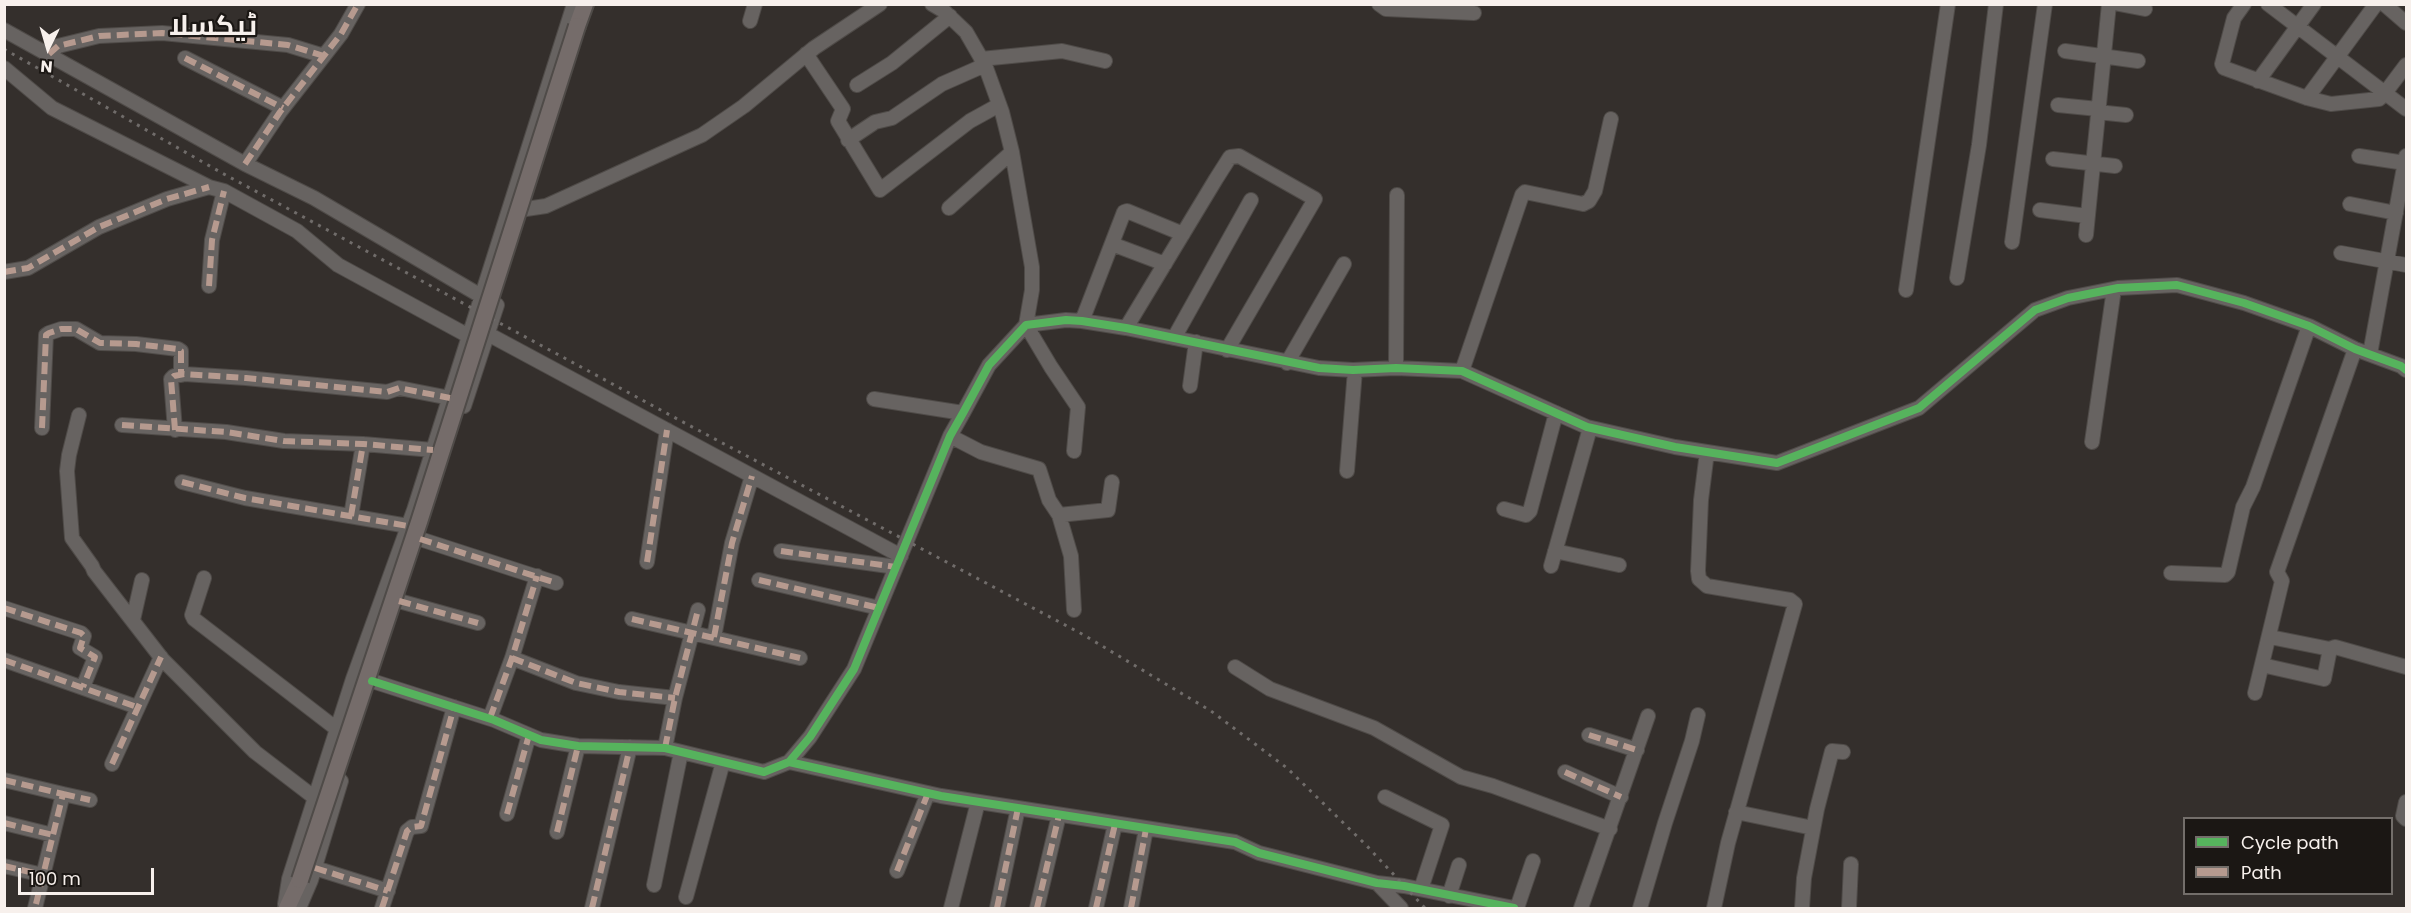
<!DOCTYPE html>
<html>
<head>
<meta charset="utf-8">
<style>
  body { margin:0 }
  #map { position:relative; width:2411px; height:913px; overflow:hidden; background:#342f2c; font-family:Poppins,sans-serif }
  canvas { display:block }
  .frame { position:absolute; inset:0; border:6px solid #f7f0ec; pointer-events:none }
  .legend { position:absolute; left:2183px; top:817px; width:210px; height:78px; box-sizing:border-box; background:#1b1714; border:2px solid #736e6a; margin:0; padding:8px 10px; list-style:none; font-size:18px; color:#f7f0ec }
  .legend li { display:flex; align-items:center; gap:12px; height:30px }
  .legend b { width:30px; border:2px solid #736e6a }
  .north { position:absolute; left:18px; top:18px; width:60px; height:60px; -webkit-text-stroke:4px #1b1714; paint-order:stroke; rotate:185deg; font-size:16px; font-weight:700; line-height:24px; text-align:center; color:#f7f0ec }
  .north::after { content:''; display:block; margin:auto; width:21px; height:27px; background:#f7f0ec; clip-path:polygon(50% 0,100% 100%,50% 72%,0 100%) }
  .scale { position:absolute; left:18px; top:868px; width:136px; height:27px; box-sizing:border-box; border:3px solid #f7f0ec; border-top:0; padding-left:8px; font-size:18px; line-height:21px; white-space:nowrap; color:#f7f0ec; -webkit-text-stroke:4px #1b1714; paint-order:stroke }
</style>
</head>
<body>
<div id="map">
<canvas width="2411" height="913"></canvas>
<div class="frame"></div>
<ul class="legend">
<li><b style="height:8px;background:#56b35d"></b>Cycle path</li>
<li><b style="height:8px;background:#b69a8f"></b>Path</li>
</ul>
<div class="north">N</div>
<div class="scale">100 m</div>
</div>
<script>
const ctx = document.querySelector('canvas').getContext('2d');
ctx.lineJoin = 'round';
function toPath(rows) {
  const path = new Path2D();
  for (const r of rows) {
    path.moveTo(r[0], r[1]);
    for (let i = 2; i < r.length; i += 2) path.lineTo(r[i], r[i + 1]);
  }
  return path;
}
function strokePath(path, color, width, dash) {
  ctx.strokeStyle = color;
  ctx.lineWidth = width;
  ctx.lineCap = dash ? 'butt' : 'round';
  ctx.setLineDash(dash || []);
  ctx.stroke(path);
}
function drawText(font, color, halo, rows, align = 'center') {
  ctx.font = font + ' Poppins,Cairo,sans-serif';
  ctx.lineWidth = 4.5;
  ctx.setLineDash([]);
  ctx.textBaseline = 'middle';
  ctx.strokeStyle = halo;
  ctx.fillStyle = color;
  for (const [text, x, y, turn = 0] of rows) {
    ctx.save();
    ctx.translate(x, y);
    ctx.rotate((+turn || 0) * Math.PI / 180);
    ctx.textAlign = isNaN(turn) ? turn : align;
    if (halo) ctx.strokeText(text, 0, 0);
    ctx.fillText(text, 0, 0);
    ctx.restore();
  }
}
const minor = toPath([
  [932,4,944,11,966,32,985,65,1002,112,1012,152,1032,267,1032,290,1026,325,1051,367,1078,407,1074,451],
  [1379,4,1386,9,1474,13],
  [2119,4,2145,9],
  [2244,4,2234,18,2222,64,2224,68,2307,98,2331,104,2379,99,2385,93,2406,109],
  [2268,4,2385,93,2406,65],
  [2384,4,2406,23],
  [750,21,755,4],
  [4,30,245,164,314,198,481,296],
  [2065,51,2138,61],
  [49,54,58,46,99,36,162,33,288,45,324,56],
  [806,54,843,109,838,121,880,190,970,121,999,105],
  [185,58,283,108],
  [981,59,1062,51,1105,61],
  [4,68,52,108,209,187,224,191,297,231,338,265,476,340],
  [2258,81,2314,4],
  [857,85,892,63,950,16],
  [2307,98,2376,4],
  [2058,105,2098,109],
  [2097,112,2126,115],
  [848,140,875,122,892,118,942,84,985,65],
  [2359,156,2405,163],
  [2053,159,2115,166],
  [245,164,280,112,341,34,358,4],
  [2350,204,2396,213],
  [949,208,1012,152],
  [526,209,546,206,702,135,744,106,814,48,880,4],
  [2040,210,2087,216],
  [2086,235,2109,4],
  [2012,242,2045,4],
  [1112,244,1165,264],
  [2341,253,2406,265],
  [4,272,28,268,99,227,167,199,209,187],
  [1957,278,1979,145,1996,4],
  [209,286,212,240,224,191],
  [1906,290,1948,4],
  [1082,321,1124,212,1127,211,1183,234],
  [1126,328,1216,179,1230,157,1239,156,1315,199,1227,350],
  [488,334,901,556],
  [1174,338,1251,200],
  [2370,354,2406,156],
  [1287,363,1344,264],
  [1396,368,1397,195],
  [1462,371,1522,195,1525,192,1583,204,1589,201,1595,191,1611,119],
  [1190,386,1196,342],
  [874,399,963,413],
  [464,406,497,305],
  [79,415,69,455,67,471,72,538,92,566,94,571,163,660,255,752,315,798],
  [122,425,226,432,284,441,363,444,433,450],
  [42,428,46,335,49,333,61,329,76,329,100,343,136,344,178,349,181,351,181,375],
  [175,430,171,379,174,376,184,374,246,378,387,392,399,388,450,398],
  [950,436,981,452,1039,469,1049,500,1059,515,1071,556,1074,610],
  [2092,442,2114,289],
  [1707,452,1701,500,1698,571,1699,579,1707,586,1790,600,1795,604,1728,843,1714,908],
  [1347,471,1355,370],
  [182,482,245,498,408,526],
  [1504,509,1526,515,1530,511,1556,413],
  [1059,515,1108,510,1112,482],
  [351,516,363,444],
  [420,539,556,583],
  [781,551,896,567],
  [1555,551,1619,565],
  [647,562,667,430],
  [1551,566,1590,428],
  [2171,573,2225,575,2228,572,2243,507,2253,487,2309,326],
  [204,578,192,615,194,619,338,730],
  [759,580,879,608],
  [399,601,478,623],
  [4,608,81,633,84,636,80,648,95,657,83,687],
  [632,619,800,658],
  [133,620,142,580],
  [714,637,732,543,752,476],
  [2270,637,2330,649],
  [512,658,576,683,619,692,675,698],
  [4,660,137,707],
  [2262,665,2324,679,2330,649,2335,647,2406,667],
  [1235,667,1270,689,1374,728,1461,777,1493,786,1610,829],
  [372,681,494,720,541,740,578,746,665,748,764,772,789,762,941,796,1235,842,1259,853,1377,883,1404,886,1514,908],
  [2255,693,2282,581,2277,572,2355,349],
  [490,718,512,658,537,576],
  [1589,735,1637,750],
  [665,748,675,698,698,610],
  [789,762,810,737,854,669,950,436,963,413,989,365,1026,325,1066,320,1082,321,1126,328,1319,368,1353,370,1396,368,1462,371,1587,427,1675,447,1777,463,1919,408,2035,310,2068,298,2118,288,2177,285,2244,303,2309,326,2355,349,2401,366,2406,370],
  [112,764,161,657],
  [1565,772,1621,797],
  [4,780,63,794,35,908],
  [63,794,90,800],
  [1385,797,1442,825,1421,889],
  [2406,802,2403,816,2406,819],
  [1736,812,1813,828],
  [507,814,529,735],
  [4,823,53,835],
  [557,832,578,746],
  [4,866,43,875],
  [315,868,388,891],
  [897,871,928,793],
  [1377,883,1401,908],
  [654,885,681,752],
  [1449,896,1459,865],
  [686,897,723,762],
  [285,904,289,879,353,679,414,510,574,4],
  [299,908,311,880,341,781],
  [382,908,407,831,412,827,421,826,454,707],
  [592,908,630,747],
  [951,908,978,802],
  [997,908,1018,808],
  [1037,908,1059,815],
  [1096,908,1115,824],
  [1131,908,1146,829],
  [1517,908,1533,861],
  [1581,908,1648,716],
  [1640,908,1665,823,1692,741,1698,715],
  [1802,908,1804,878,1817,809,1832,751,1843,752],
  [1849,908,1851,864]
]);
const major = toPath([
  [577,26,585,4],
  [287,908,300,880]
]);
const rail = toPath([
  [4,49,222,173,681,421,1082,634,1211,711,1287,768,1366,845,1425,908]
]);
const majorBridge = toPath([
  [300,880,419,522,577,26]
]);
const quiet = toPath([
  [49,54,58,46,99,36,162,33,288,45,324,56],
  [185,58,283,108],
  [245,164,280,112,341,34,358,4],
  [4,272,28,268,99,227,167,199,209,187],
  [209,286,212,240,224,191],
  [122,425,226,432,284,441,363,444,433,450],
  [42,428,46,335,49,333,61,329,76,329,100,343,136,344,178,349,181,351,181,375],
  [175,430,171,379,174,376,184,374,246,378,387,392,399,388,450,398],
  [182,482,245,498,408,526],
  [351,516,363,444],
  [420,539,556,583],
  [781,551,896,567],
  [647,562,667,430],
  [759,580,879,608],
  [399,601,478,623],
  [4,608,81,633,84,636,80,648,95,657,83,687],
  [632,619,800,658],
  [714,637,732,543,752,476],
  [512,658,576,683,619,692,675,698],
  [4,660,137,707],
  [490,718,512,658,537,576],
  [1589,735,1637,750],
  [665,748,675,698,698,610],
  [112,764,161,657],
  [1565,772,1621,797],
  [4,780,63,794,35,908],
  [63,794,90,800],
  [507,814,529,735],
  [4,823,53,835],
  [557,832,578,746],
  [4,866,43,875],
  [315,868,388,891],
  [897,871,928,793],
  [382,908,407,831,412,827,421,826,454,707],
  [592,908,630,747],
  [997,908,1018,808],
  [1037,908,1059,815],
  [1096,908,1115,824],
  [1131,908,1146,829]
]);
const cycleway = toPath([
  [372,681,494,720,541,740,578,746,665,748,764,772,789,762,941,796,1235,842,1259,853,1377,883,1404,886,1514,908],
  [789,762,810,737,854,669,950,436,963,413,989,365,1026,325,1066,320,1082,321,1126,328,1319,368,1353,370,1396,368,1462,371,1587,427,1675,447,1777,463,1919,408,2035,310,2068,298,2118,288,2177,285,2244,303,2309,326,2355,349,2401,366,2406,370]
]);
const townNames = [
  ["ٹیکسلا",213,28]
];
strokePath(minor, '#4f4b48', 16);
strokePath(major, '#4f4b48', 20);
strokePath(minor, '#676361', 14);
strokePath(major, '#756c6a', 16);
strokePath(rail, '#706c6a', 3, [3, 6]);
strokePath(majorBridge, '#4f4b48', 20, []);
strokePath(majorBridge, '#756c6a', 16);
strokePath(quiet, '#b69a8f', 6, [12, 6]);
strokePath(cycleway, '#56b35d', 8);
drawText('bold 28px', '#f7f0ec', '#1b1714', townNames);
</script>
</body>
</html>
